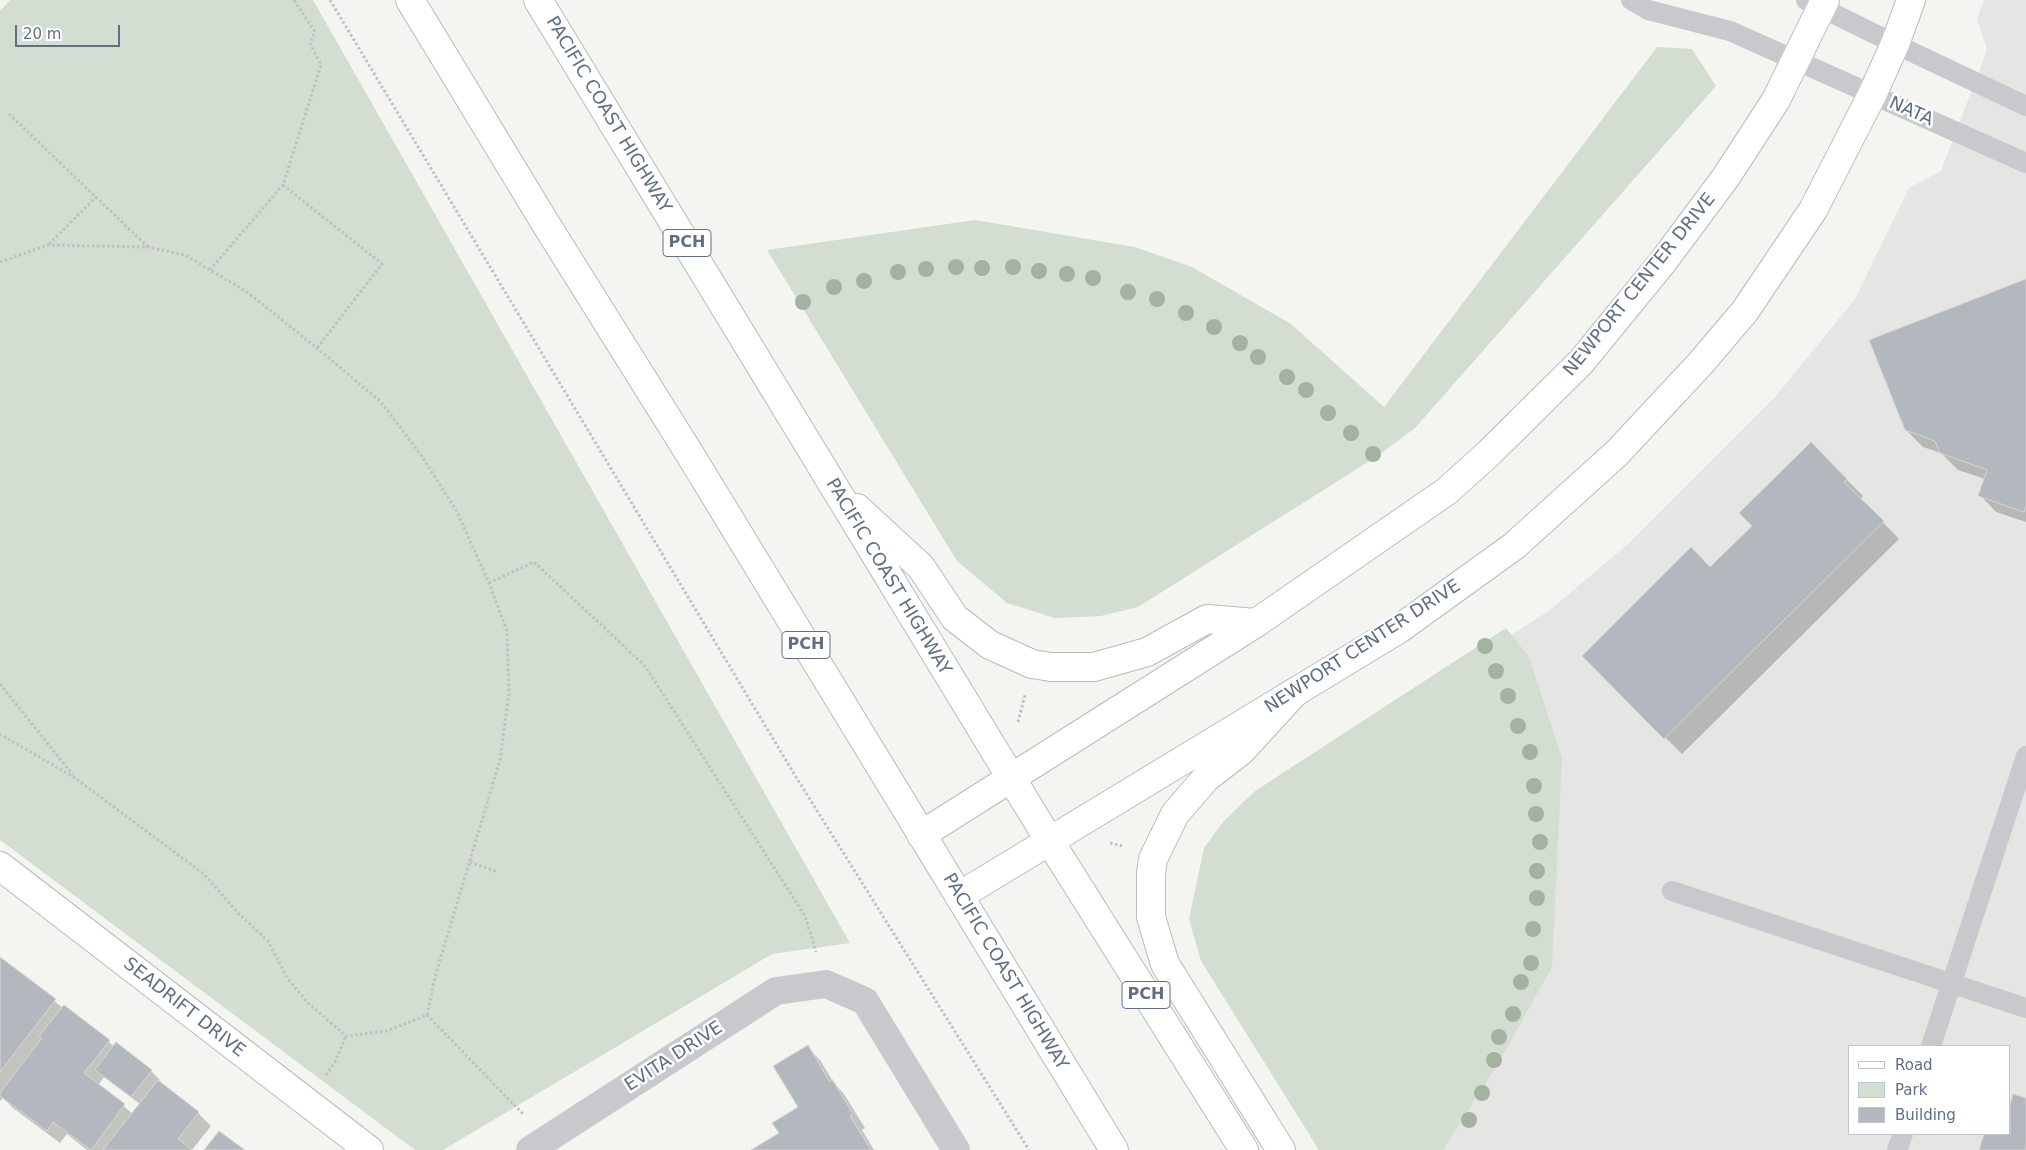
<!DOCTYPE html>
<html>
<head>
<meta charset="utf-8">
<style>
  body { margin:0 }
  #map { position:relative; width:2026px; height:1150px; overflow:hidden; background:#f4f5f0; font-family:"DejaVu Sans",sans-serif }
  canvas { display:block }
  .legend { position:absolute; left:1848px; top:1045px; width:162px; height:90px; box-sizing:border-box; background:#fff; border:1px solid #c0c5ce; margin:0; padding:6px 9px; list-style:none; font-size:15px; color:#616f84 }
  .legend li { display:flex; align-items:center; gap:10px; height:25px }
  .legend b { width:25px; border:1px solid #c0c5ce }
  .scale { position:absolute; left:15px; top:25px; width:105px; height:22px; box-sizing:border-box; border:2px solid #616f84; border-top:0; padding-left:6px; font-size:15px; line-height:18px; white-space:nowrap; color:#616f84; -webkit-text-stroke:4px #fff; paint-order:stroke }
</style>
</head>
<body>
<div id="map">
<canvas width="2026" height="1150"></canvas>
<ul class="legend">
<li><b style="height:6px;background:#fff"></b>Road</li>
<li><b style="height:14px;background:#d4ddd1"></b>Park</li>
<li><b style="height:14px;background:#b3b8be"></b>Building</li>
</ul>
<div class="scale">20 m</div>
</div>
<script>
const ctx = document.querySelector('canvas').getContext('2d');
ctx.lineJoin = 'round';
function paint(path, color) {
  ctx.fillStyle = color;
  ctx.fill(path, 'evenodd');
}
function toPath(rows) {
  const path = new Path2D();
  for (const r of rows) {
    path.moveTo(r[0], r[1]);
    for (let i = 2; i < r.length; i += 2) path.lineTo(r[i], r[i + 1]);
  }
  return path;
}
function strokePath(path, color, width, dash) {
  ctx.strokeStyle = color;
  ctx.lineWidth = width;
  ctx.lineCap = dash ? 'butt' : 'round';
  ctx.setLineDash(dash || []);
  ctx.stroke(path);
}
function drawText(font, color, halo, rows, align = 'center') {
  ctx.font = font + ' "DejaVu Sans",sans-serif';
  ctx.lineWidth = 5;
  ctx.setLineDash([]);
  ctx.textBaseline = 'middle';
  ctx.strokeStyle = halo;
  ctx.fillStyle = color;
  for (const [text, x, y, turn = 0] of rows) {
    ctx.save();
    ctx.translate(x, y);
    ctx.rotate((+turn || 0) * Math.PI / 180);
    ctx.textAlign = isNaN(turn) ? turn : align;
    if (halo) ctx.strokeText(text, 0, 0);
    ctx.fillText(text, 0, 0);
    ctx.restore();
  }
}
const built = toPath([
  [1984,0,2026,0,2026,1150,1320,1150,1316,763,1550,610,1627,545,1776,396,1855,299,1909,188,1941,171,1987,50,1977,19],
  [1850,1046,2010,1046,2010,1134,1850,1134]
]);
const green = toPath([
  [10,0,313,0,850,943,772,954,443,1150,415,1150,0,840,0,11],
  [1657,47,1692,49,1716,86,1415,428,1379,455,1138,607,1101,616,1055,618,1007,603,957,561,767,250,975,220,1135,247,1192,267,1291,324,1384,407],
  [1506,628,1529,657,1562,758,1552,967,1497,1065,1443,1150,1319,1150,1201,961,1189,919,1204,848,1223,822,1255,791]
]);
const shadow = toPath([
  [2026,280,2026,522,1996,512,1980,495,1985,479,1958,470,1941,453,1923,447,1906,430],
  [1811,444,1863,496,1860,499,1899,539,1682,754,1584,656,1711,569,1754,526],
  [0,959,63,1008,114,1046,116,1044,151,1071,160,1080,158,1082,198,1113,211,1126,192,1150,87,1150,67,1134,60,1143,13,1108,3,1098,0,1101],
  [104,1077,140,1104,133,1114,98,1085],
  [807,1047,820,1060,834,1083,844,1094,865,1128,862,1130,874,1150,753,1150,781,1134,800,1108]
]);
const building = toPath([
  [2026,279,2026,506,2024,512,1978,496,1987,470,1940,453,1935,441,1905,430,1869,340,2026,279],
  [1811,442,1847,479,1844,482,1884,521,1664,739,1582,656,1691,547,1710,567,1752,526,1739,513,1811,442],
  [0,957,56,999,0,1072,0,957],
  [64,1005,110,1040,84,1073,125,1104,91,1150,53,1122,47,1131,0,1096,0,1093,42,1038,39,1036,64,1005],
  [116,1042,152,1070,131,1097,95,1070,116,1042],
  [808,1045,829,1081,832,1079,853,1114,850,1116,871,1150,751,1150,779,1133,772,1123,798,1107,773,1066,808,1045],
  [158,1080,199,1112,178,1139,192,1150,103,1150,158,1080],
  [2013,1094,2026,1098,2026,1150,1979,1150,1984,1134,2010,1134,2010,1105,2013,1094],
  [219,1131,245,1150,204,1150,219,1131]
]);
const path = toPath([
  [330,0,796,777,1029,1150],
  [9,114,148,247],
  [283,185,382,264,317,348],
  [49,244,96,197],
  [0,262,48,245,148,247,185,255,247,292,317,348,381,402,421,455,456,510,489,583,507,631,509,693,500,760,435,977,427,1015,387,1031,346,1036,308,1003,288,979,268,941,238,913,204,874,75,778,0,734],
  [210,270,283,185,321,65,310,43,315,32,294,0],
  [489,583,534,562,645,666,805,916,816,952],
  [0,684,73,775],
  [1018,722,1025,695],
  [1110,843,1123,846],
  [470,862,498,872],
  [427,1015,524,1115],
  [326,1075,335,1062,346,1036]
]);
const lane = toPath([
  [1631,0,1648,10,1730,31,2026,163],
  [1806,0,1895,44,2026,106],
  [1672,891,2026,1008],
  [1931,1046,2026,756],
  [1897,1150,1903,1134]
]);
const street = toPath([
  [530,1150,776,991,826,984,865,1001,956,1150]
]);
const secondary = toPath([
  [921,835,1256,623,1447,491,1489,453,1581,362,1662,263,1726,177,1776,100,1825,0],
  [0,866,369,1150],
  [959,896,1399,629,1514,546,1617,453,1700,364,1745,311,1813,210,1872,95,1895,44,1911,0]
]);
const highway = toPath([
  [410,0,544,221,691,456,1114,1150],
  [538,0,1049,840,1244,1150],
  [857,508,921,567,955,618,990,645,1032,664,1051,667,1094,667,1147,652,1207,619,1256,623],
  [1281,1150,1165,964,1151,917,1151,873,1153,859,1175,814,1206,778,1241,751,1295,692]
]);
const trees = [
  [956,267],
  [1013,267],
  [982,268],
  [926,269],
  [1039,271],
  [898,272],
  [1067,274],
  [1093,278],
  [864,281],
  [834,287],
  [1128,292],
  [1157,299],
  [803,302],
  [1186,313],
  [1214,327],
  [1240,343],
  [1258,357],
  [1287,377],
  [1306,390],
  [1328,413],
  [1351,433],
  [1373,454],
  [1485,646],
  [1496,671],
  [1508,696],
  [1518,726],
  [1530,752],
  [1534,786],
  [1536,814],
  [1540,842],
  [1537,871],
  [1537,898],
  [1533,929],
  [1531,963],
  [1521,982],
  [1513,1014],
  [1499,1037],
  [1494,1060],
  [1482,1093],
  [1469,1120]
];
const shields = [
  [687,243,48],
  [806,645,48],
  [1146,995,48]
];
const shieldNames = [
  ["PCH",687,243],
  ["PCH",806,645],
  ["PCH",1146,995]
];
const streetNames = [
  ["NATA",1911,112,24],
  ["PACIFIC COAST HIGHWAY",608,115,59],
  ["NEWPORT CENTER DRIVE",1640,285,-51],
  ["PACIFIC COAST HIGHWAY",888,577,59],
  ["NEWPORT CENTER DRIVE",1363,647,-33],
  ["PACIFIC COAST HIGHWAY",1005,972,59],
  ["SEADRIFT DRIVE",184,1008,38],
  ["EVITA DRIVE",674,1057,-33]
];
paint(built, '#e5e5e4');
paint(green, '#d4ddd1');
paint(shadow, '#0003');
paint(building, '#b3b8be');
strokePath(building, '#d5d6d3', 1);
strokePath(secondary, '#b8bcc1', 30);
strokePath(highway, '#b8bbbe', 30);
strokePath(path, '#c0c1c3', 3, [2.5, 2.5]);
strokePath(lane, '#c7c9cd', 20);
strokePath(street, '#c7c9cd', 28);
strokePath(secondary, '#fff', 28);
strokePath(highway, '#fff', 28);
ctx.fillStyle = '#a4b2a1';
for (const [x, y] of trees) {
  ctx.beginPath();
  ctx.arc(x, y, 8, 0, 2 * Math.PI);
  ctx.fill();
}
for (const [x, y, w] of shields) {
  const box = new Path2D();
  box.roundRect(x - w / 2, y - 13.5, w, 27, 4);
  ctx.fillStyle = '#fff';
  ctx.fill(box);
  strokePath(box, '#616f84', 1);
}
drawText('bold 16px', '#616f84', null, shieldNames);
drawText('18px', '#616f84', '#fff', streetNames);
</script>
</body>
</html>
